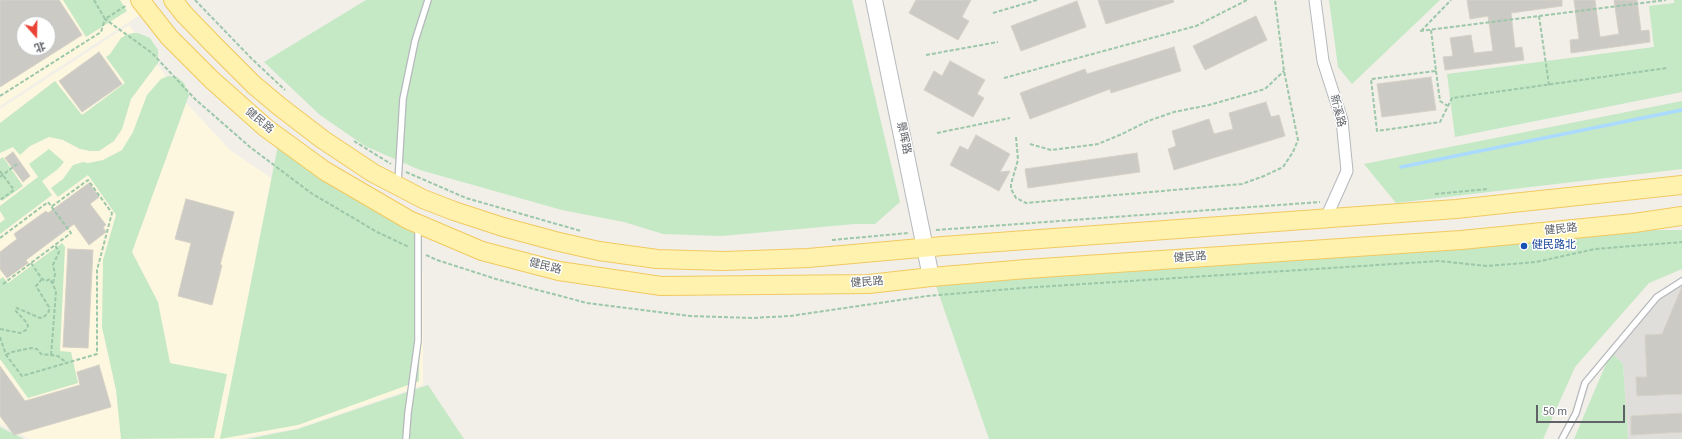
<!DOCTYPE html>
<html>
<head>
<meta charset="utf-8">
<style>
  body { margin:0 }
  #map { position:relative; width:1682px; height:439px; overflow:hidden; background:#f1efe8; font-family:"Source Sans 3","Noto Sans SC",sans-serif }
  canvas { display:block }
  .north { position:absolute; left:16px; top:16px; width:40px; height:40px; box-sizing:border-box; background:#fff; border:1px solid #bfc1c3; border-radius:50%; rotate:160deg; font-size:11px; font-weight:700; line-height:16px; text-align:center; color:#5f6368 }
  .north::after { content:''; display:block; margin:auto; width:14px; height:18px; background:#ea4335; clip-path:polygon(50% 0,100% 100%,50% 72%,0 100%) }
  .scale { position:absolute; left:1536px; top:405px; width:89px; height:18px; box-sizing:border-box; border:2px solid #5f6368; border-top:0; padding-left:5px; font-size:12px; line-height:14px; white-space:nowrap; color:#5f6368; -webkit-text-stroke:3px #fff; paint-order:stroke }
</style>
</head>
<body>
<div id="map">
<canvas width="1682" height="439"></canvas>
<div class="north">北</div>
<div class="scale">50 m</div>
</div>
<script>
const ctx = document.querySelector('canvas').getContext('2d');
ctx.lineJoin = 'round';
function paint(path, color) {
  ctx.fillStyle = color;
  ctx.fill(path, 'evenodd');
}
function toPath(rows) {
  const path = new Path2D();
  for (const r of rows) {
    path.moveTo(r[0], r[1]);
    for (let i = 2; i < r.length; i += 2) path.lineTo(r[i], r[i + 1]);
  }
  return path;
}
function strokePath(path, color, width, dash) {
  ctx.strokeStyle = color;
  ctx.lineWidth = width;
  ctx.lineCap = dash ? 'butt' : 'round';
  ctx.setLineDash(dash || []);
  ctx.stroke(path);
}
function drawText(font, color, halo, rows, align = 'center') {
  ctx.font = font + ' "Source Sans 3","Noto Sans SC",sans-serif';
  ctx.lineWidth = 3;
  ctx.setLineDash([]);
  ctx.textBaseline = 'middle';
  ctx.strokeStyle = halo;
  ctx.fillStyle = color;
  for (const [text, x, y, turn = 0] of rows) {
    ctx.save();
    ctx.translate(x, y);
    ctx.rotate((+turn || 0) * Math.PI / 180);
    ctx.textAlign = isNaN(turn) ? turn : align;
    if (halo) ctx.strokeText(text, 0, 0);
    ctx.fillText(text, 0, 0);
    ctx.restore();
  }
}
const commercial = toPath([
  [0,0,132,0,141,14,0,106],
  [24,24,48,24,48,48,24,48],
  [129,25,179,95,230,150,308,203,386,246,423,272,423,385,298,428,238,439,30,439,0,424,0,109]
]);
const industrial = toPath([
  [1682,277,1682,439,1628,439,1623,364,1611,352,1657,297]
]);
const green = toPath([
  [63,0,120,0,127,11,86,37],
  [366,0,852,0,900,202,875,224,855,224,721,236,663,234,624,222,562,210,420,170,365,146,320,115,264,62],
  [1329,0,1440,0,1352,84,1338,67],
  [1674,0,1682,0,1682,92,1455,137,1447,74,1654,47,1649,6,1674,3],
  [133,33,138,33,150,38,158,50,158,63,131,99,122,129,114,141,99,151,90,151,80,149,63,140,49,137,30,146,20,155,13,147,0,153,0,123,55,81,82,115,125,83,106,57,110,54,121,38,126,35],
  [168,76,177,77,184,83,189,95,132,252,158,302,170,363,227,374,214,438,121,439,116,390,102,327,103,260,116,215,88,175,58,197,51,188,63,179,73,165,83,162,88,163,103,160,122,150,133,132,147,95,161,79],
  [1682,101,1682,169,1396,203,1364,164],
  [278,145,421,231,419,381,298,425,220,439],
  [49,149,64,162,58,169,42,181,52,195,0,234,0,223,5,219,0,211,0,206,38,177,29,164],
  [3,157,23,186,2,201,0,199,0,159],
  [1635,230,1682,230,1682,269,1649,283,1575,367,1543,439,989,439,935,283],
  [62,243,65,247,60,351,71,352,78,383,28,398,0,359,0,279,3,277,8,283],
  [1611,352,1623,364,1628,439,1574,439],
  [428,385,464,439,247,439,298,429],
  [0,427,24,439,0,439]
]);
const stream = toPath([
  [1401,167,1682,110]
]);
const building = toPath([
  [0,0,59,0,82,35,0,87,0,0],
  [24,24,48,24,48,48,24,48,24,24],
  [916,0,971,0,962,17,969,21,958,40,909,13,916,0],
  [1098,0,1173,0,1174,2,1106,24,1098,0],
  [1467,0,1562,0,1562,6,1511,13,1515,48,1522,47,1524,60,1445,70,1443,57,1453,56,1450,38,1471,35,1474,53,1493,51,1488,16,1470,19,1467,0],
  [1574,0,1595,0,1600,37,1619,34,1614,0,1637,0,1641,31,1649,30,1650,42,1571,53,1570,40,1579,39,1574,0],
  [1077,1,1086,27,1021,51,1011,26,1077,1],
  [1256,16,1267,40,1205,70,1193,46,1256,16],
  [1174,47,1181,71,1111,93,1110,89,1030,119,1020,93,1085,69,1087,74,1174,47],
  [99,52,122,84,82,112,59,81,99,52],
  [950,61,985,80,977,94,984,98,973,117,924,90,934,71,942,76,950,61],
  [1431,77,1436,110,1382,117,1377,84,1431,77],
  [1266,102,1271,117,1279,115,1285,136,1174,170,1168,149,1176,146,1172,131,1209,119,1214,134,1233,129,1229,113,1266,102],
  [976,135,1010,154,1000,172,1010,171,999,191,950,165,960,146,968,150,976,135],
  [13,152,30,176,23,182,5,158,13,152],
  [1137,153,1140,172,1028,188,1025,169,1137,153],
  [89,183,99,197,90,204,106,225,103,227,106,232,89,245,74,224,26,260,28,263,7,278,0,269,0,252,17,239,14,234,46,211,48,213,89,183],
  [186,199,234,212,220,265,222,265,212,305,178,296,191,243,175,239,186,199],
  [68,249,93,250,88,348,63,347,68,249],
  [1682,287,1682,394,1637,396,1636,377,1647,377,1645,335,1662,334,1682,287],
  [99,365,111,407,14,435,0,416,0,366,25,401,80,385,77,372,99,365],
  [1682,413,1682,432,1631,435,1631,416,1682,413]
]);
const path = toPath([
  [94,0,105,19,127,5],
  [195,0,252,59,285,90],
  [993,13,1037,0],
  [1539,16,1549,85],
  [1431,30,1436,71,1371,79,1377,131,1440,122,1452,98,1667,68],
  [1420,31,1666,0],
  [1421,31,1451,0],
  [926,55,998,42],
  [1436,71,1440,101,1448,106],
  [1004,78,1196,26,1247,0],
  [0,96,101,32,105,19,152,53,195,99,250,147,311,193,377,232,409,247],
  [937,133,1010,118],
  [1016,137,1018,160,1011,184,1011,189,1016,198,1026,203,1242,184,1264,176,1283,167,1293,152,1298,140,1284,71,1275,0],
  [354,141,391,164],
  [1030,144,1051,150,1098,144,1122,134,1148,121,1174,112,1209,105,1265,89,1284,71],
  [0,171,14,190,0,200],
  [406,172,466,198,581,231],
  [0,177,17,164],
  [1435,194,1488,189],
  [936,230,1320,202],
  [0,238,48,202,71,233,3,284],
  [832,240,908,233],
  [426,255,437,260,496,279,587,303,690,316,752,318,790,316,927,296,1022,288,1439,261,1487,266,1536,262,1595,249,1682,242],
  [31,263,42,279,46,281,50,279,56,291,51,356],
  [53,283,55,274,53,265,59,252,55,245],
  [0,329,20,333,26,330,28,326,27,323,15,310,17,308,40,318,45,316,49,311,49,307,36,286,42,279],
  [0,337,6,355,22,376,97,354,97,270,112,213,88,180,51,207],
  [6,355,12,352,31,348,37,349,41,354,58,356,67,363]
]);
const lane = toPath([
  [398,182,403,99,415,41,428,0],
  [406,439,408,413,418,341,418,226],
  [1562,439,1576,413,1585,383,1657,297,1682,281]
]);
const street = toPath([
  [1315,0,1323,61,1342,120,1347,171,1326,218]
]);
const secondary = toPath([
  [874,0,931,277]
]);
const primary = toPath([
  [140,0,169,37,212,80,266,128,325,171,409,220,482,251,559,271,661,286,869,284,931,277,1026,269,1461,240,1634,223,1682,216],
  [173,0,184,14,215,46,254,85,279,106,322,139,373,173,423,199,454,211,503,227,555,241,599,251,657,259,724,261,808,258,943,246,1456,209,1682,185]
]);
const markers = [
  [1524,246,4,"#1a4fb4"]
];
const streetNames = [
  ["新溪路",1337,111,76],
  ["健民路",259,121,40],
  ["景晖路",903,138,78],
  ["健民路",1561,230,-6],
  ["健民路",1190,258,-4],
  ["健民路",545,267,14],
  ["健民路",867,283,-4]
];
const transitNames = [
  ["健民路北",1532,246]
];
paint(commercial, '#fef7e0');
paint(industrial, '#e0deda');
paint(green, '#c5e8c5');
strokePath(stream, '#aadaff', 3.5);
paint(building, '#cccac5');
strokePath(building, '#d6d1c6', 1);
strokePath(lane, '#b5b8bc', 8);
strokePath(street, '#b5b8bc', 13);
strokePath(secondary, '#b6babf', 18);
strokePath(primary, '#f2c960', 20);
strokePath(path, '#9cc7a9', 2, [4, 2]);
strokePath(lane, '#fff', 5.5);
strokePath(street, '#fff', 11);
strokePath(secondary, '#fff', 16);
strokePath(primary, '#fff2af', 18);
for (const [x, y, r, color] of markers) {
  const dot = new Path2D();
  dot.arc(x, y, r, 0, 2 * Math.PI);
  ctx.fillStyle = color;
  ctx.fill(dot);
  strokePath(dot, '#fff', 1.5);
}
drawText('11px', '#5f6368', '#fff', streetNames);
drawText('11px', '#164399', '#fff', transitNames, 'left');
</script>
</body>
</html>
